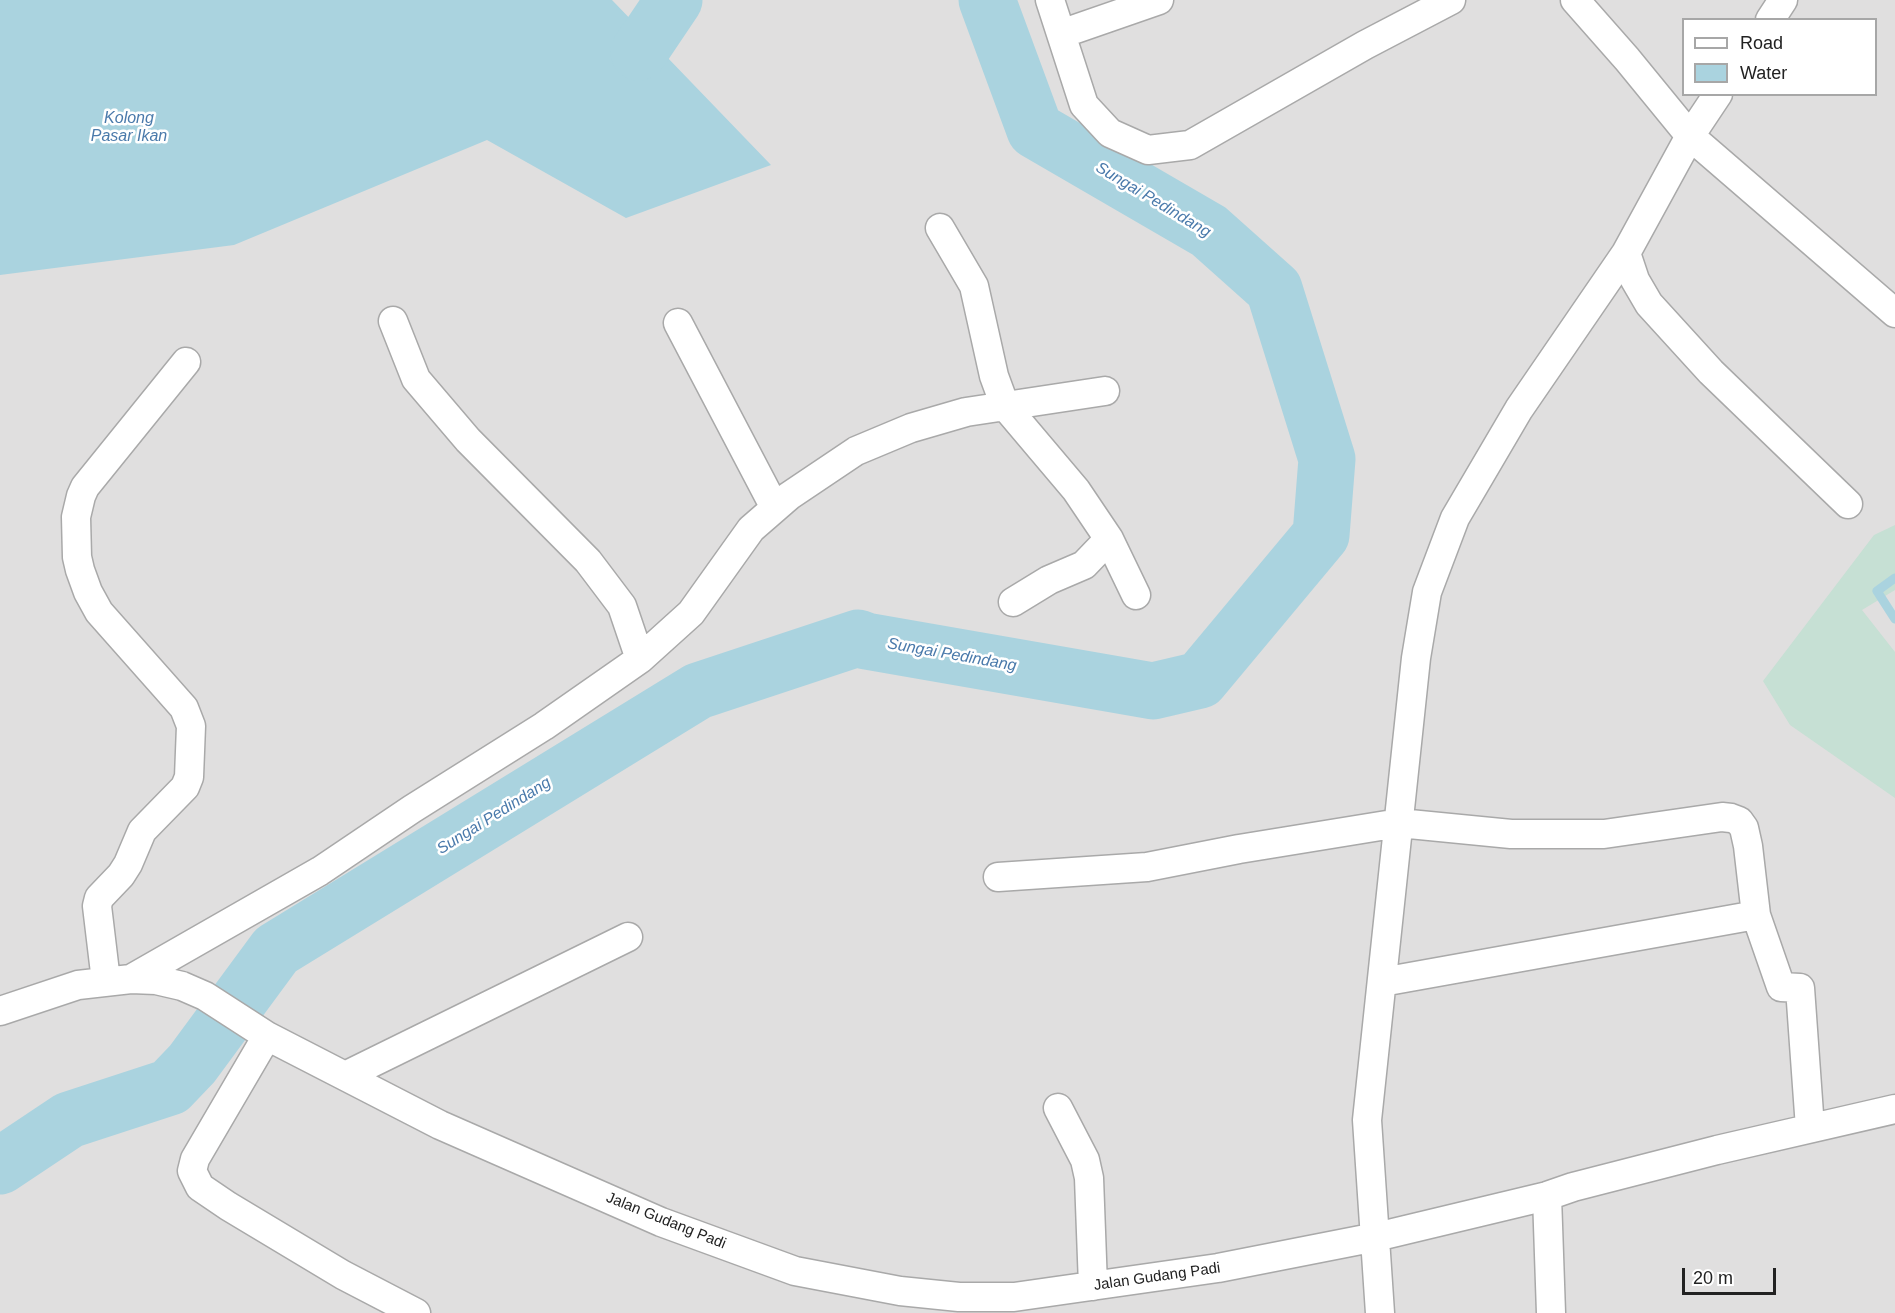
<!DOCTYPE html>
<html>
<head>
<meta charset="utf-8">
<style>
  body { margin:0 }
  #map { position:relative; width:1895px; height:1313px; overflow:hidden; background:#f2efe9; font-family:Helvetica,sans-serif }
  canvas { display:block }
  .legend { position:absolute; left:1682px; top:18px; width:195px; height:78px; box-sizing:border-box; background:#fff; border:2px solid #a7a7a7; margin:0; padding:8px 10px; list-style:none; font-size:18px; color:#222 }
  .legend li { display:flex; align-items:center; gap:12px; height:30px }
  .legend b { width:30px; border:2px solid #a7a7a7 }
  .scale { position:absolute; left:1682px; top:1268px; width:94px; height:27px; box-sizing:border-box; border:3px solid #222; border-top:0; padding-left:8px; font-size:18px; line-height:21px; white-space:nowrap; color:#222; -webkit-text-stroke:4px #fff; paint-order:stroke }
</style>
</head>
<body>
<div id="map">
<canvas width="1895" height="1313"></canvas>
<ul class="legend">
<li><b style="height:8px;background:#fff"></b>Road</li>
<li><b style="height:16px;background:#aad3df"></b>Water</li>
</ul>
<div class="scale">20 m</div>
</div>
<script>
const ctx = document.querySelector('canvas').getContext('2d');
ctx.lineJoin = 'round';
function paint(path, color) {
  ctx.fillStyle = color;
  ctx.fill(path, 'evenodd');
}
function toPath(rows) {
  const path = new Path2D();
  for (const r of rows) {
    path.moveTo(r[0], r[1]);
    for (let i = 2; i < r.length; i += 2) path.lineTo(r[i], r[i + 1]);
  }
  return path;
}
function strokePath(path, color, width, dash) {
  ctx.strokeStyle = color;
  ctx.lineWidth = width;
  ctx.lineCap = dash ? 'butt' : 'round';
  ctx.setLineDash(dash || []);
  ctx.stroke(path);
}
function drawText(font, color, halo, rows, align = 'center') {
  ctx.font = font + ' Helvetica,sans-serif';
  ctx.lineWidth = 5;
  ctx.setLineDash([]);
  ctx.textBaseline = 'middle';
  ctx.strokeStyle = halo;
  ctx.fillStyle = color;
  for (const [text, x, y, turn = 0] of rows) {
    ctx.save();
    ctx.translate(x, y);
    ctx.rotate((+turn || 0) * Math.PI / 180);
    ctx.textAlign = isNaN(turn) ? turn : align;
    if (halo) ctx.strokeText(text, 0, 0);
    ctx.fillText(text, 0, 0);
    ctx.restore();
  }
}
const residential = toPath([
  [0,0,1895,0,1895,1313,0,1313],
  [1684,20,1876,20,1876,94,1684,94]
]);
const wetland = toPath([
  [1895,525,1895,590,1862,610,1895,652,1895,798,1790,725,1763,681,1874,535]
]);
const water = toPath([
  [0,0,612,0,771,165,626,218,487,140,234,245,0,275]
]);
const stream = toPath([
  [1895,578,1877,591,1895,619]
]);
const river = toPath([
  [639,52,674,0],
  [0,1166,69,1120,170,1087,192,1064,276,950,698,691,858,638,866,641,1153,691,1200,680,1321,535,1327,459,1274,289,1209,231,1035,130,987,0]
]);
const street = toPath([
  [1050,0,1084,105,1110,133,1148,150,1190,145,1365,45,1451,0],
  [1575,0,1627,59,1690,136,1895,313],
  [1770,20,1783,0],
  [1061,34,1159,0],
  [940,228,974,286,994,376,1005,406,1076,490,1109,539,1136,595],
  [1626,253,1635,280,1649,304,1711,372,1848,504],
  [393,321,416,379,468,440,588,561,622,606,640,659],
  [678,323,775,508],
  [1013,602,1049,580,1084,565,1109,539],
  [998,877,1147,867,1239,849,1399,823,1511,834,1604,834,1722,817,1731,818,1739,821,1744,828,1748,846,1756,915,1781,987,1800,988,1810,1128],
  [131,979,320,871,412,809,544,726,640,659,691,613,751,529,789,496,856,451,911,428,966,412,1105,391],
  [106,981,97,906,99,898,121,875,128,864,142,831,185,787,189,777,191,726,184,708,99,612,88,592,80,570,77,557,76,517,81,496,85,487,186,362],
  [1382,982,1756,915],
  [0,1011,78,985,131,979,156,980,182,986,205,996,267,1036,440,1125,661,1222,795,1271,900,1291,959,1297,1014,1297,1218,1268,1376,1237,1547,1196,1573,1187,1717,1150,1895,1109],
  [267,1036,195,1159,192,1171,200,1187,228,1206,343,1275,416,1313],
  [345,1076,628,937],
  [1058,1108,1085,1160,1089,1178,1093,1286],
  [1547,1196,1551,1313],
  [1380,1313,1367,1120,1416,658,1427,592,1455,518,1519,409,1626,253,1690,136,1718,94]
]);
const streetNames = [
  ["Jalan Gudang Padi",666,1221,22],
  ["Jalan Gudang Padi",1157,1277,-8]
];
const waterNames = [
  ["Kolong",129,119],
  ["Pasar Ikan",129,137],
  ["Sungai Pedindang",1153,200,31],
  ["Sungai Pedindang",952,655,10],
  ["Sungai Pedindang",494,816,-32]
];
paint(residential, '#e0dfdf');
paint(wetland, '#c6e0d4');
paint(water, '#aad3df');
strokePath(stream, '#aad3df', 9);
strokePath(river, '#aad3df', 57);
strokePath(street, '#a9a9a9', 31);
strokePath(street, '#fff', 28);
drawText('15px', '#222', '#fff', streetNames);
drawText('italic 16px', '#4a7aab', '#fff', waterNames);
</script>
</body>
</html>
